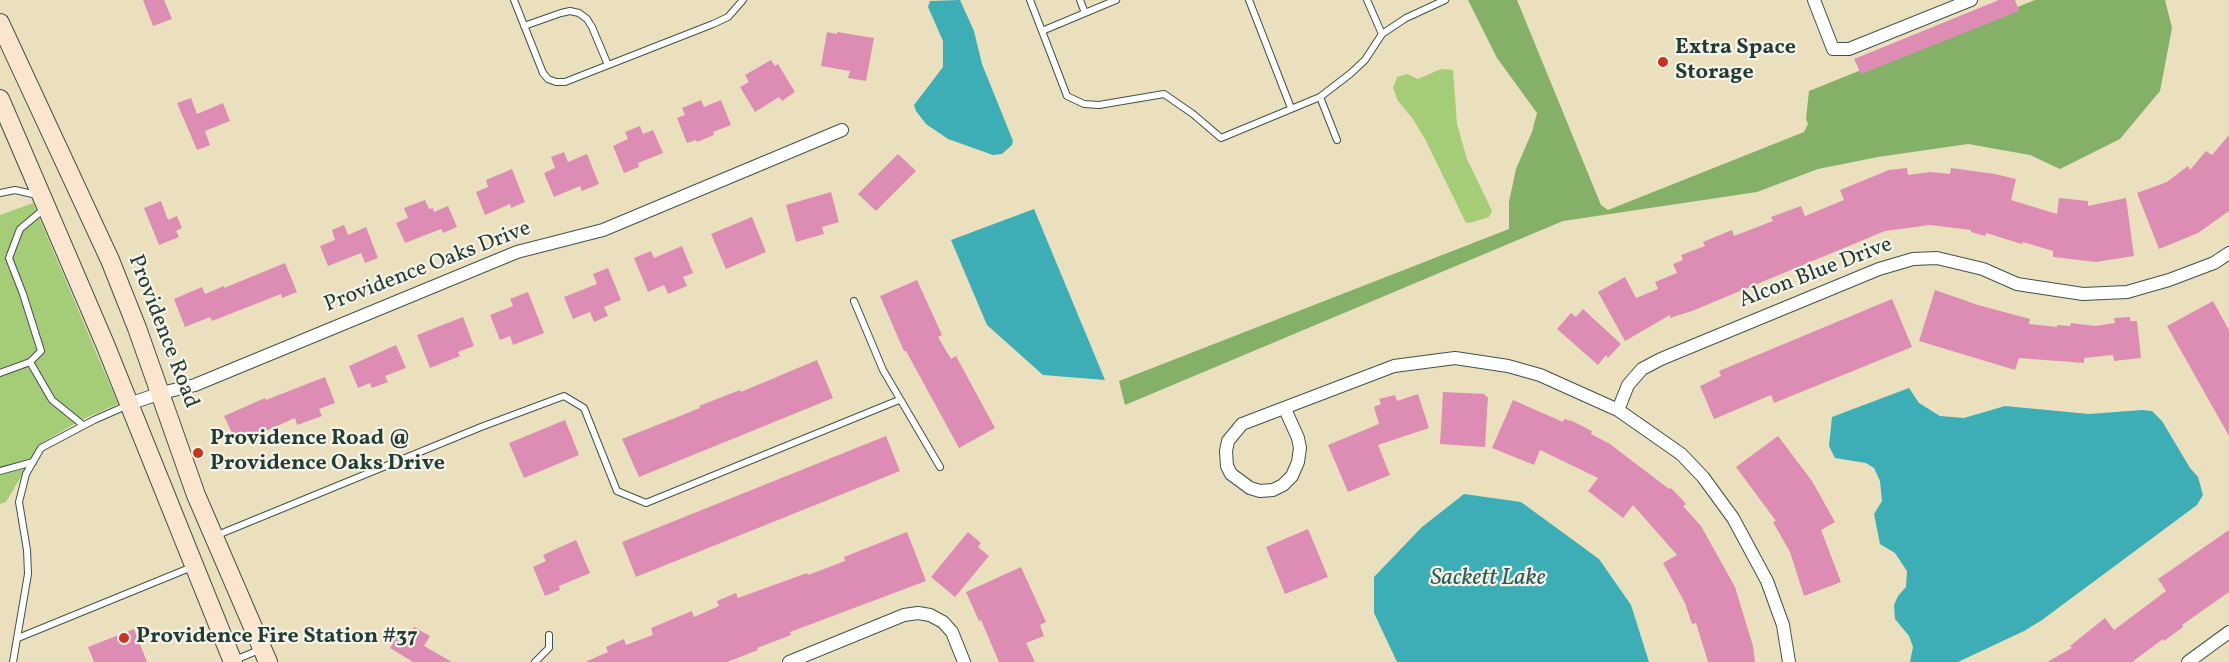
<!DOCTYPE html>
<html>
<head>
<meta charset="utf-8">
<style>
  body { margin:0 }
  canvas { display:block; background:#eae0bd }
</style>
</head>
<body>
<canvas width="2229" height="662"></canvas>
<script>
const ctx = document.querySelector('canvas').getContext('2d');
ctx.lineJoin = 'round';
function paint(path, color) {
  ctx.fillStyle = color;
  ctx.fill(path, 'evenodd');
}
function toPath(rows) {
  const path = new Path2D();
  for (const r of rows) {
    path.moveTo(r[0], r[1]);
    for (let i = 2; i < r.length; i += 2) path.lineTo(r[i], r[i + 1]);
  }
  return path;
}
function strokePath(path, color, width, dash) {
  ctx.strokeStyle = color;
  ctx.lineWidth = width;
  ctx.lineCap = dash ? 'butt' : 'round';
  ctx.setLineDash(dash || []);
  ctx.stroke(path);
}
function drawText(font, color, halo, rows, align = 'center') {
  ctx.font = font + ' Vollkorn,serif';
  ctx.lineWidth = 4.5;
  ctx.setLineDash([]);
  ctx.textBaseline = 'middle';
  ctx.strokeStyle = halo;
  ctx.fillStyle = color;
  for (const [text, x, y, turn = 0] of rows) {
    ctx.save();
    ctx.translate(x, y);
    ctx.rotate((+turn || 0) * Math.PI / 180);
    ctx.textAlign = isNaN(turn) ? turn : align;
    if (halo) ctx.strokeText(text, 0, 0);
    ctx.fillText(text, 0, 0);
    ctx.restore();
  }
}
const green = toPath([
  [1441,69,1453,70,1457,124,1467,159,1492,211,1489,217,1473,222,1466,223,1426,141,1413,119,1398,101,1393,88,1397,77,1407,74,1418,79],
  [33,203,118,404,81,420,40,444,6,502,0,504,0,215]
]);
const forest = toPath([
  [1468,0,1517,0,1601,205,1608,210,1804,132,1808,124,1806,119,1809,91,2035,0,2165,0,2172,28,2160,91,2120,139,2060,169,2030,155,1968,144,1878,157,1818,169,1757,192,1563,221,1125,405,1119,381,1509,229,1509,202,1516,169,1532,132,1537,113,1497,58]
]);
const water = toPath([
  [960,0,974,31,982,64,1013,141,1012,145,1002,154,993,155,948,139,926,124,916,111,914,105,943,67,943,41,928,7,930,1],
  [1034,209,1105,380,1043,375,987,325,951,240],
  [1909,388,1919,403,1940,416,1964,418,2005,406,2089,414,2142,410,2152,411,2162,421,2190,468,2198,477,2203,495,2197,505,2042,620,2024,631,1958,662,1910,662,1913,647,1909,636,1895,619,1894,605,1898,596,1906,587,1907,571,1895,553,1880,544,1874,514,1882,501,1880,481,1874,468,1866,463,1835,458,1829,446,1832,417],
  [1464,494,1521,502,1599,559,1631,605,1649,662,1397,662,1374,613,1374,577,1422,527]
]);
const building = toPath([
  [143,0,164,0,172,19,153,26],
  [1999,0,2015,0,2019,11,1861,74,1854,59],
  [827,32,837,34,837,32,874,38,866,81,848,78,850,71,821,66],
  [771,60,775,66,778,64,795,92,782,101,779,97,755,112,740,87,749,82,745,75],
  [191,98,197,114,223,103,230,121,205,131,210,145,197,150,177,103],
  [701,100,704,107,721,100,731,125,713,132,714,135,697,142,696,140,687,143,677,118,685,115,682,108],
  [640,126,643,134,653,130,663,153,638,163,639,167,624,173,613,146,628,139,625,132],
  [2229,135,2229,211,2198,233,2159,249,2137,193,2167,182,2188,166,2190,170,2206,151,2212,155],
  [564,152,568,162,587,154,599,184,582,191,580,186,554,197,544,173,555,168,551,157],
  [898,154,916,171,876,211,858,194],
  [1907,168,1908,175,1930,172,1950,174,1951,168,1995,174,2016,179,2011,200,2057,214,2059,198,2088,201,2088,206,2126,198,2134,256,2096,262,2053,257,2053,251,2023,242,2022,244,1986,233,1985,236,1971,232,1971,230,1930,225,1885,231,1692,311,1670,318,1670,315,1625,341,1598,292,1625,277,1636,298,1658,289,1655,282,1677,273,1673,264,1683,260,1681,255,1705,246,1703,242,1732,230,1734,236,1773,221,1771,217,1801,206,1805,216,1844,200,1840,190,1889,170],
  [512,169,525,202,511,208,510,204,485,215,476,192,488,187,486,180],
  [831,192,839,222,822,227,824,234,796,242,786,205],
  [425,200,429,209,433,208,434,212,448,206,457,227,443,233,441,229,405,243,396,223,408,218,404,208],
  [161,201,168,220,177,216,182,228,176,231,179,237,159,245,144,208],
  [752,217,766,252,726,269,711,234],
  [344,225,348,235,366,227,378,258,365,263,361,253,328,266,320,246,335,240,332,230],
  [682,246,693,273,683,277,687,286,668,294,664,285,648,292,634,258,651,251,654,258],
  [285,263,297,292,282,298,281,294,212,321,210,317,185,327,174,299,202,287,205,294,224,286,224,288],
  [608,268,621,300,604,307,608,316,594,322,590,312,573,319,564,297,597,284,593,274],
  [917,280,942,335,938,337,951,359,956,356,995,428,959,448,906,351,904,351,880,296],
  [1935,290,1978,305,2030,319,2029,324,2057,327,2057,325,2070,326,2071,323,2095,326,2115,323,2114,318,2130,317,2130,321,2137,321,2141,358,2114,361,2113,355,2084,358,2084,363,2019,358,2015,370,1919,341],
  [528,292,544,333,513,345,510,336,500,340,490,315,513,306,510,299],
  [1892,299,1912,347,1774,403,1771,395,1714,419,1700,386,1721,376,1719,371],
  [2213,301,2229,330,2229,436,2167,326],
  [1583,309,1621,344,1608,358,1606,355,1598,365,1557,329,1571,313,1576,317],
  [463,317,474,346,458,352,460,356,430,368,417,335],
  [396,345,406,368,385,376,388,382,372,388,370,383,358,388,349,366],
  [817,360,833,398,639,477,622,439,700,408,699,406,740,390,741,392],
  [325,377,335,403,319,409,322,416,297,425,295,418,237,444,224,416,265,398,266,400],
  [1443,392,1485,394,1485,396,1488,397,1485,447,1440,444],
  [1418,394,1429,428,1378,445,1390,475,1348,492,1328,445,1379,424,1374,407,1381,404,1379,399,1395,395,1397,401],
  [1513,400,1563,422,1564,419,1572,421,1592,431,1591,434,1610,444,1669,489,1671,488,1675,492,1686,504,1683,506,1701,526,1735,587,1753,646,1755,662,1708,662,1696,623,1692,624,1685,603,1663,563,1677,555,1633,505,1623,518,1588,491,1598,478,1540,450,1534,465,1492,448],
  [565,420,579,455,524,478,509,443],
  [886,436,900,471,636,577,622,542],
  [1778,436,1812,481,1835,522,1821,530,1841,582,1804,596,1790,552,1773,522,1776,521,1736,467],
  [1308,529,1328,577,1285,594,1266,547],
  [2229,530,2229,592,2182,625,2183,627,2164,641,2163,639,2132,662,2047,662,2072,648,2070,646,2105,618,2114,630,2166,591,2158,579],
  [907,532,926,581,790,632,791,635,757,648,758,650,727,662,585,662,608,652,606,647,624,639,626,645,653,635,651,628,692,611,694,617,719,606,717,601,736,593,738,598,807,573,808,575,845,561,844,557],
  [968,532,981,543,978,547,989,556,955,597,931,577],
  [576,540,590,573,559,586,560,590,545,596,533,567,546,561,543,555],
  [1021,567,1046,622,1040,625,1044,636,1026,643,1035,662,999,662,981,620,979,621,966,592],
  [414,627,430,636,424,646,452,662,413,662,390,648,400,631,409,636],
  [134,629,147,662,94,662,88,647]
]);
const lane = toPath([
  [514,0,543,73,548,79,556,82,565,82,713,24,728,17,743,0],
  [1030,0,1042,31],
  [1080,0,1085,13],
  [1116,0,1042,31,1067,96,1084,104,1099,105,1164,94,1193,114,1221,138,1320,97,1350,74,1365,60,1382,34,1406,18,1445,0],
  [1249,0,1291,108],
  [1367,0,1382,34],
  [524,26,561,13,570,11,579,13,587,19,592,27,608,65],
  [1320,97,1337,140],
  [0,193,15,190,37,195],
  [854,301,883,370,940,467],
  [30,362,52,400,83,425],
  [0,373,30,362,41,351,23,294,9,258,20,229,44,209],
  [0,471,33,462],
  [215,536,481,427,564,396,584,408,617,491,646,503,899,400],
  [18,638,192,567],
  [235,660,259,650],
  [13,662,28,574,27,550,19,502,26,474,41,448,94,420,128,405],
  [535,662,549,648,549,635]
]);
const street = toPath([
  [1814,0,1833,49,1849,49,1971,0],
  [129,404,161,393,195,385,517,252,603,230,842,130],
  [1285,409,1298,438,1300,448,1298,462,1292,476,1283,485,1273,490,1260,491,1250,488,1231,474,1227,466,1226,451,1228,441,1242,424,1394,366,1455,358,1508,366,1540,375,1618,410,1681,454,1703,477,1733,518,1767,581,1783,625,1789,662],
  [1618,410,1628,385,1642,369,1661,359,1879,269,1913,259,1937,258,1983,269,2017,284,2083,294,2127,292,2169,280,2214,263,2229,253],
  [789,662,904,615,918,613,930,615,943,622,952,632,964,662],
  [2188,662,2229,632]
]);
const secondary = toPath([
  [0,23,110,260,137,328,196,495,268,662],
  [0,99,105,344,233,662]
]);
const markers = [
  [1663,62,6,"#c8321e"],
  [198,453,6,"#c8321e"],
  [124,638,6,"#c8321e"]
];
const poiNames = [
  ["Extra Space",1675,49],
  ["Storage",1675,74],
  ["Providence Road @",210,440],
  ["Providence Oaks Drive",210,465],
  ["Providence Fire Station #37",136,638]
];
const streetNames = [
  ["Providence Oaks Drive",428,268,-21],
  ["Alcon Blue Drive",1816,274,-21],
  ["Providence Road",162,332,69]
];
const waterNames = [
  ["Sackett Lake",1488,580]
];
paint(green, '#a5cd78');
paint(forest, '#84b068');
paint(water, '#3daeb6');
paint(building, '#dd8db4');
strokePath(lane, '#3d5549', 8);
strokePath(street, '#3d5549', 14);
strokePath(secondary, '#3d5549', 20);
strokePath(lane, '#fff', 6);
strokePath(street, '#fff', 12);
strokePath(secondary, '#fbe5cf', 18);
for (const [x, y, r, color] of markers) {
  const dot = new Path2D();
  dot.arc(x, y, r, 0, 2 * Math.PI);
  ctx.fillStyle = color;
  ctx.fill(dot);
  strokePath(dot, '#f7f3e8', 2);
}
drawText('bold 22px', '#1f3d34', '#f7f3e8', poiNames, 'left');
drawText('22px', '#1f3d34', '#f7f3e8', streetNames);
drawText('italic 24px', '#285f5b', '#f7f3e8', waterNames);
</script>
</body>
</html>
